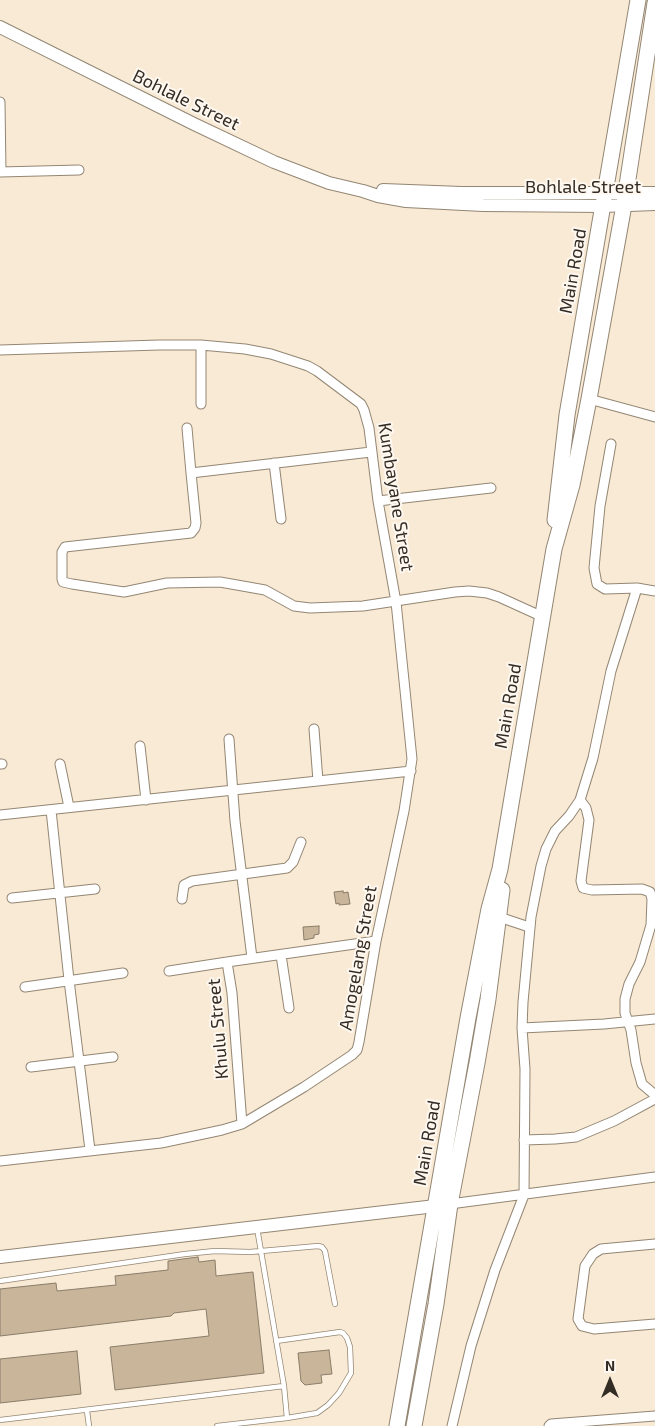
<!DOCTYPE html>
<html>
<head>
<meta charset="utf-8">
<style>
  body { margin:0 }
  #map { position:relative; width:655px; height:1426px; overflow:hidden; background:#f8ead5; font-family:"Exo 2",sans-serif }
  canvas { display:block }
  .north { position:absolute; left:585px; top:1356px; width:50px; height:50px; -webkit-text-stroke:4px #fef8f0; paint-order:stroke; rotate:0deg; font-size:14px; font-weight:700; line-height:20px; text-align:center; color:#322c24 }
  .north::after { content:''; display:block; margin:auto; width:18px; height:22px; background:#322c24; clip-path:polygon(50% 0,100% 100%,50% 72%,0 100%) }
</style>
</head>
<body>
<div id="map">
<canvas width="655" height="1426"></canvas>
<div class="north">N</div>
</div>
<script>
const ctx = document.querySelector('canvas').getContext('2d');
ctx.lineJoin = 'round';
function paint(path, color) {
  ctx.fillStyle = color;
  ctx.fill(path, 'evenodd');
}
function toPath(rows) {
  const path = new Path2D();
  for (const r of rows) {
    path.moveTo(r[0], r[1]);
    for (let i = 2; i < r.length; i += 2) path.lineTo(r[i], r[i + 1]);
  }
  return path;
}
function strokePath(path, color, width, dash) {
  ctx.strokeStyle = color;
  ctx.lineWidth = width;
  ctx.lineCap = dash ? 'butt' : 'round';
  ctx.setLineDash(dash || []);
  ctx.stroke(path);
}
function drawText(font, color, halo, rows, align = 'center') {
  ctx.font = font + ' "Exo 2",sans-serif';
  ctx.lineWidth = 4;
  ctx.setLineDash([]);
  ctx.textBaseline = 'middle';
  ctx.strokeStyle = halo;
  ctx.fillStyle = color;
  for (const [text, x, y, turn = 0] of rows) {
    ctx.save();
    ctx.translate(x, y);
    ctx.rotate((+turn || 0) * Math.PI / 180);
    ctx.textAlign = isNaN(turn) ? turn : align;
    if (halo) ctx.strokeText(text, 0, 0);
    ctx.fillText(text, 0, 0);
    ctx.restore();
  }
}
const building = toPath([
  [343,891,343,893,348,892,350,904,339,905,339,903,336,904,334,892,343,891],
  [319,926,319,934,314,935,314,938,304,940,303,927,319,926],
  [198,1257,199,1262,215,1260,216,1276,253,1272,264,1373,115,1390,110,1347,209,1336,206,1309,174,1313,171,1316,0,1336,0,1289,56,1283,57,1291,116,1285,115,1276,168,1270,168,1261,198,1257],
  [329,1350,332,1374,321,1375,322,1383,305,1385,301,1381,298,1353,329,1350],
  [77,1351,81,1394,0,1403,0,1359,77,1351]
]);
const lane = toPath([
  [0,1281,185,1254,215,1251,250,1252,318,1246,322,1247,325,1251,335,1304],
  [276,1341,340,1332,343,1333,347,1338,350,1347,351,1373,339,1393,328,1405,317,1413,287,1418],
  [87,1411,89,1426],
  [0,1420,284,1386],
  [217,1426,287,1418,284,1386,257,1228]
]);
const street = toPath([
  [0,102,1,172],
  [0,172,79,170],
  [201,345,201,404],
  [0,350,159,345,201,345,245,349,271,354,308,366,317,371,361,404,364,410,369,428,378,501,396,602,412,759,404,811,376,941,359,1042,357,1050,352,1055,304,1087,242,1124,222,1130,161,1143,0,1161],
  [589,399,655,417],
  [187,428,191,473],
  [611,444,600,506,594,568,597,584,605,589,637,588,655,591],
  [371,452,191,473,196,523,195,528,191,533,65,547,62,552,62,579,63,582,72,584,124,592,167,583,220,582,265,590,294,606,310,608,363,606,455,592,469,591,487,593,499,597,543,617],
  [274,463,281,519],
  [378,501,491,488],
  [314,729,318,781],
  [229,739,235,821,252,958],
  [140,746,146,800],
  [0,764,2,764],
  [60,764,69,807],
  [580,800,586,808,589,820,581,881,583,888,592,890,642,889,650,892,652,899,651,925,640,962,629,984,625,999,625,1013,631,1030,636,1063,642,1084,655,1095],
  [51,810,69,980,90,1150],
  [0,815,411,771],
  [12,898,95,889],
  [182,899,184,885,192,881,287,868,293,862,301,842],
  [499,917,529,927],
  [281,955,289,1008],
  [169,971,227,962],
  [25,987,123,973],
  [522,1028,604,1024,655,1019],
  [31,1067,113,1057],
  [242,1124,232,993,227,962,376,941],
  [524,1140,555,1139,576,1137,614,1121,655,1099],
  [450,1204,655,1177],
  [655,1244,601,1249,593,1254,585,1266,578,1319,582,1326,594,1329,655,1324],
  [452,1426,471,1346,495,1270,524,1195,525,1069,522,1028,523,1002,531,917,541,866,546,849,555,831,569,816,580,800,593,758,611,671,637,588],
  [549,1426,551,1424,655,1416]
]);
const secondary = toPath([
  [0,27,194,124,274,162,329,183,363,191,378,196,406,201,483,205,603,206,655,204],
  [383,190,461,193,655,193],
  [0,1257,444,1205]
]);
const primary = toPath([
  [555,520,567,415,638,0],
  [397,1426,468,1018,489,909,500,869,554,549,572,485,589,399,624,205,655,3],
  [414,1426,436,1304,450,1204,477,1063,488,999,502,890]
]);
const streetNames = [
  ["Bohlale Street",186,100,26],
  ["Bohlale Street",583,187],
  ["Main Road",573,271,-80],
  ["Kumbayane Street",396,497,81],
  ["Main Road",508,706,-80],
  ["Amogelang Street",358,958,-80],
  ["Khulu Street",218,1029,-95],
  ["Main Road",427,1143,-80]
];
paint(building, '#c9b599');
strokePath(building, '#8a7d6a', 1);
strokePath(lane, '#938673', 6);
strokePath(street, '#938673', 11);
strokePath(secondary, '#938673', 14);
strokePath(primary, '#938673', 17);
strokePath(lane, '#fff', 4.5);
strokePath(street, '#fff', 9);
strokePath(secondary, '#fff', 12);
strokePath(primary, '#fff', 15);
drawText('18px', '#322c24', '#fef8f0', streetNames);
</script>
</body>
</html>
